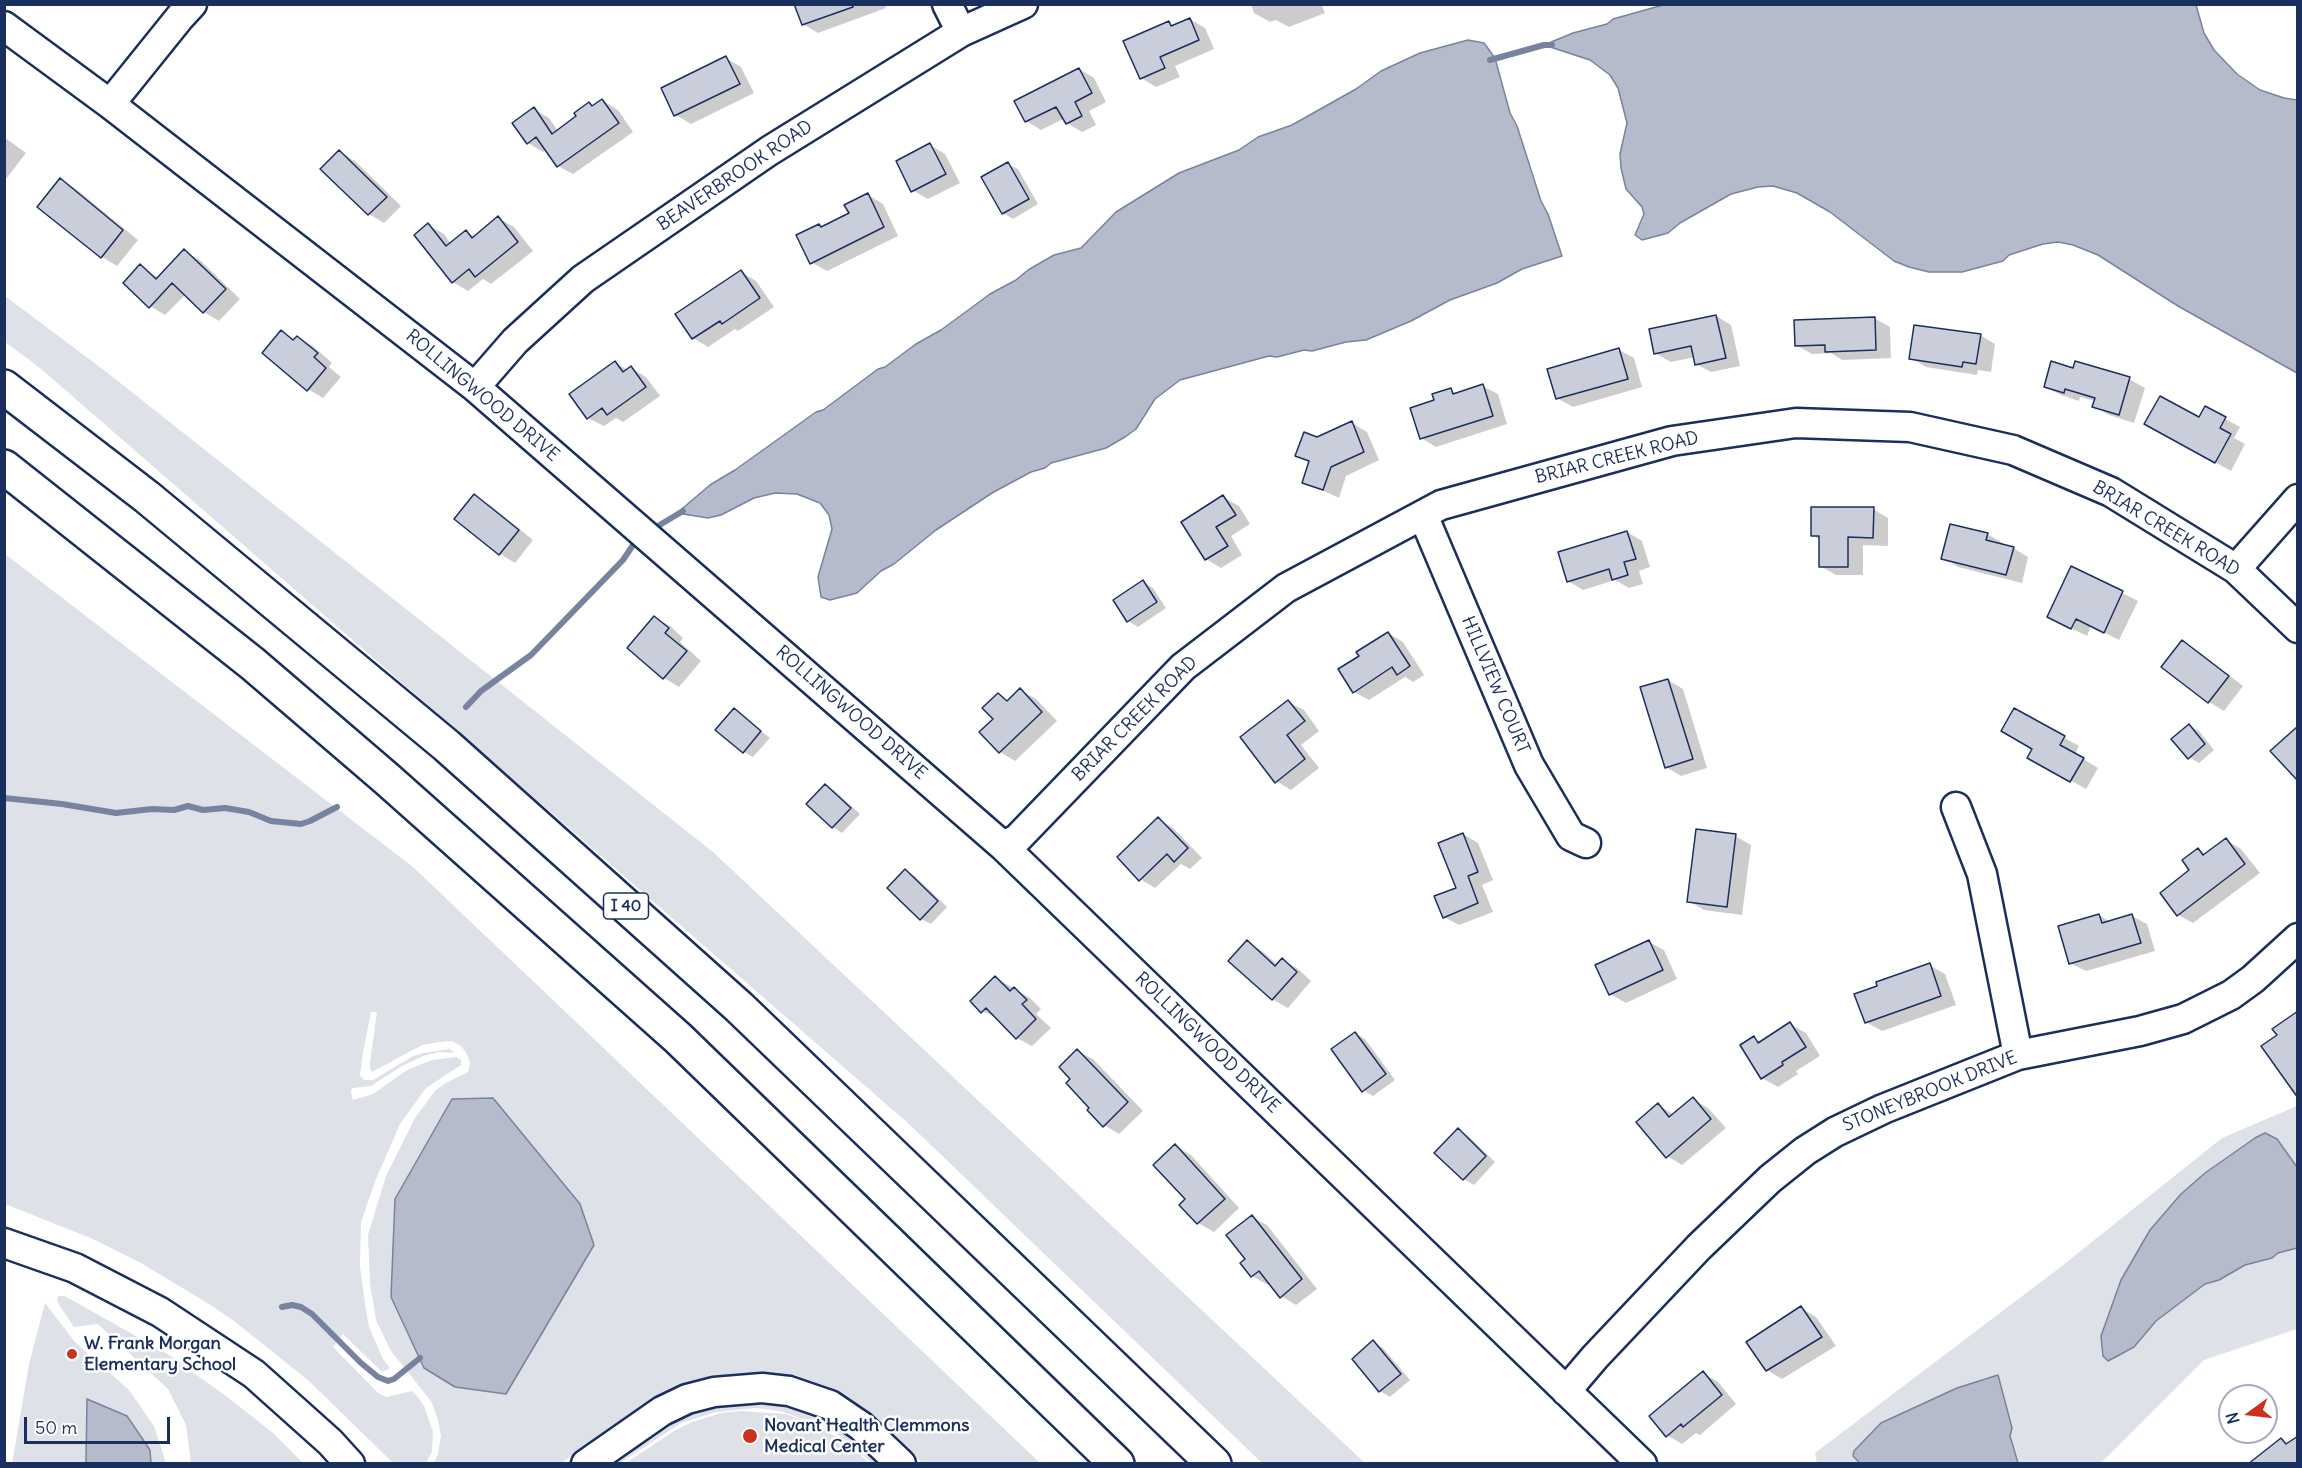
<!DOCTYPE html>
<html>
<head>
<meta charset="utf-8">
<style>
  body { margin:0 }
  #map { position:relative; width:2302px; height:1468px; overflow:hidden; background:#fff; font-family:Delius,sans-serif }
  canvas { display:block }
  .frame { position:absolute; inset:0; border:6px solid #1b2f5e; pointer-events:none }
  .north { position:absolute; left:2218px; top:1384px; width:60px; height:60px; box-sizing:border-box; background:#fff; border:2px solid #a4acbf; border-radius:50%; rotate:255deg; font-size:16px; font-weight:700; line-height:24px; text-align:center; color:#1b2f5e }
  .north::after { content:''; display:block; margin:auto; width:21px; height:27px; background:#c8321e; clip-path:polygon(50% 0,100% 100%,50% 72%,0 100%) }
  .scale { position:absolute; left:24px; top:1417px; width:146px; height:27px; box-sizing:border-box; border:3px solid #1b2f5e; border-top:0; padding-left:8px; font-size:18px; line-height:21px; white-space:nowrap; color:#1b2f5e; -webkit-text-stroke:4px #fff; paint-order:stroke }
</style>
</head>
<body>
<div id="map">
<canvas width="2302" height="1468"></canvas>
<div class="frame"></div>
<div class="north">N</div>
<div class="scale">50 m</div>
</div>
<script>
const ctx = document.querySelector('canvas').getContext('2d');
ctx.lineJoin = 'round';
function paint(path, color) {
  ctx.fillStyle = color;
  ctx.fill(path, 'evenodd');
}
function toPath(rows) {
  const path = new Path2D();
  for (const r of rows) {
    path.moveTo(r[0], r[1]);
    for (let i = 2; i < r.length; i += 2) path.lineTo(r[i], r[i + 1]);
  }
  return path;
}
function strokePath(path, color, width, dash) {
  ctx.strokeStyle = color;
  ctx.lineWidth = width;
  ctx.lineCap = dash ? 'butt' : 'round';
  ctx.setLineDash(dash || []);
  ctx.stroke(path);
}
function drawText(font, color, halo, rows, align = 'center') {
  ctx.font = font + ' Delius,sans-serif';
  ctx.lineWidth = 5;
  ctx.setLineDash([]);
  ctx.textBaseline = 'middle';
  ctx.strokeStyle = halo;
  ctx.fillStyle = color;
  for (const [text, x, y, turn = 0] of rows) {
    ctx.save();
    ctx.translate(x, y);
    ctx.rotate((+turn || 0) * Math.PI / 180);
    ctx.textAlign = isNaN(turn) ? turn : align;
    if (halo) ctx.strokeText(text, 0, 0);
    ctx.fillText(text, 0, 0);
    ctx.restore();
  }
}
const green = toPath([
  [5,296,109,374,713,852,1365,1463,1262,1463,909,1124,40,368,5,342],
  [5,554,413,867,1040,1463,922,1463,883,1426,836,1393,810,1382,787,1377,752,1373,696,1381,669,1392,653,1401,561,1463,434,1463,438,1454,441,1436,438,1420,431,1401,391,1351,376,1320,370,1284,368,1235,386,1176,415,1118,435,1091,444,1084,468,1072,470,1063,467,1054,461,1046,452,1041,439,1042,422,1045,372,1072,370,1069,370,1062,377,1012,371,1012,363,1052,360,1076,364,1080,373,1080,413,1056,423,1053,450,1049,454,1053,439,1052,423,1056,402,1066,371,1086,352,1088,351,1093,353,1100,373,1094,407,1070,432,1060,456,1057,461,1060,461,1065,426,1088,400,1124,376,1179,361,1222,360,1266,366,1310,369,1327,383,1359,390,1368,382,1372,343,1334,333,1347,378,1393,386,1397,412,1391,417,1396,424,1406,433,1432,432,1452,426,1463,393,1463,309,1381,234,1321,209,1304,141,1263,93,1239,5,1204],
  [2297,1106,2297,1329,2204,1360,2101,1463,1817,1464,1815,1453,2058,1269,2222,1138],
  [58,1296,64,1296,81,1305,166,1353,230,1399,273,1433,303,1463,191,1463,186,1425,168,1389,98,1324,74,1327,59,1305,57,1299],
  [45,1303,75,1342,129,1390,154,1426,166,1463,151,1463,150,1449,87,1399,86,1463,12,1464,29,1364],
  [750,1402,781,1405,815,1415,852,1437,881,1463,872,1463,850,1443,824,1426,780,1411,756,1408,716,1412,681,1423,620,1463,609,1464,666,1425,690,1413,721,1404],
  [741,1411,786,1414,819,1426,848,1444,869,1463,626,1463,674,1431,692,1422,721,1413]
]);
const water = toPath([
  [1663,5,2196,5,2204,33,2214,50,2237,74,2260,90,2284,98,2297,100,2297,373,2178,306,2098,255,2073,245,2058,242,2043,244,2009,255,2003,261,1962,272,1929,272,1909,267,1894,261,1830,212,1797,193,1773,186,1758,187,1731,194,1680,223,1668,233,1642,240,1635,235,1644,214,1642,207,1626,189,1621,168,1620,154,1627,123,1618,88,1610,75,1590,60,1544,45,1573,33,1607,24,1613,19,1663,5],
  [1468,40,1484,43,1495,58,1510,113,1517,126,1541,201,1548,214,1562,256,1522,269,1497,283,1450,300,1411,321,1366,340,1346,342,1312,351,1304,350,1277,357,1269,356,1180,380,1155,399,1136,429,1125,437,1106,448,1051,463,1045,468,1031,472,992,493,936,530,894,564,881,571,857,593,830,600,821,597,818,577,832,529,829,515,820,503,797,494,775,493,754,498,721,515,708,518,677,513,710,485,735,470,816,412,823,410,878,369,885,367,916,344,941,330,990,294,1016,280,1028,270,1054,255,1081,248,1116,212,1179,173,1239,150,1258,137,1292,125,1356,89,1381,71,1420,53,1468,40],
  [493,1098,580,1204,594,1245,506,1394,455,1387,424,1368,391,1297,395,1199,452,1099,493,1098],
  [2265,1133,2277,1139,2297,1167,2297,1248,2278,1253,2272,1258,2245,1265,2219,1280,2205,1284,2156,1321,2134,1347,2108,1361,2103,1356,2101,1336,2121,1280,2150,1230,2181,1194,2205,1173,2255,1138,2265,1133],
  [1998,1375,2012,1428,2010,1436,2018,1463,1861,1464,1853,1456,1854,1451,1881,1423,1957,1388,1998,1375],
  [87,1399,127,1416,150,1450,151,1463,86,1463,87,1399]
]);
const shadow = toPath([
  [796,4,885,4,886,8,818,33,803,24],
  [1251,4,1321,4,1325,13,1289,27,1276,20,1270,22,1254,13],
  [1190,19,1205,28,1214,49,1175,66,1180,77,1156,87,1141,78,1169,23,1174,26],
  [726,58,741,67,754,93,691,124,676,115],
  [1079,69,1094,78,1106,102,1089,111,1096,125,1082,132,1067,123,1065,118,1041,130,1026,121],
  [603,101,618,110,633,132,573,174,558,166,547,149,543,152,528,143,534,109,549,118,558,131,579,117,589,104,594,107],
  [4,137,26,153,6,179,4,178],
  [930,145,945,154,960,183,928,199,912,190],
  [339,152,355,161,401,206,384,223,369,214,322,169],
  [1008,164,1018,169,1038,204,1013,219,1003,213],
  [61,180,76,189,138,240,117,266,102,257],
  [868,195,883,204,898,236,827,271,811,262,819,226,823,228,851,214],
  [498,218,514,227,533,251,491,284,483,279,468,291,453,282,428,225,444,234,451,244,466,232,475,237],
  [184,251,200,260,240,299,219,321,204,312,186,294,165,315,150,306,141,266,159,278],
  [741,272,756,281,774,307,738,331,735,329,708,347,693,338],
  [1716,316,1731,325,1740,366,1711,372,1696,364,1695,357,1671,362,1655,353],
  [1874,318,1890,327,1891,358,1842,360,1831,353,1812,354,1796,345],
  [282,332,295,340,298,337,313,346,332,363,329,367,341,377,323,398,308,389],
  [1980,335,1995,344,1991,372,1978,370,1977,375,1926,367,1911,358],
  [1619,350,1634,358,1642,387,1573,407,1557,398],
  [615,363,628,370,631,368,646,377,660,396,623,422,616,418,604,426,588,418],
  [2074,370,2129,379,2145,388,2134,423,2109,415,2094,406,2095,401,2080,397,2079,401,2061,395,2045,387],
  [1482,386,1498,394,1507,424,1436,447,1421,438,1436,401,1451,390,1458,394],
  [2205,408,2240,427,2234,438,2245,444,2231,471,2146,424,2199,419],
  [1352,423,1367,432,1379,460,1346,476,1339,498,1304,482,1310,463,1297,455,1318,439],
  [475,496,490,505,533,540,515,563,500,554,456,519],
  [1223,497,1239,506,1250,524,1231,536,1242,555,1221,568,1206,559],
  [1873,509,1888,518,1888,546,1863,545,1863,575,1836,575,1820,566,1821,540,1812,535],
  [1627,532,1642,541,1650,567,1639,571,1643,584,1629,588,1615,580,1583,590,1568,581],
  [1987,534,2003,543,2002,545,2013,548,2028,557,2022,583,1958,567,1943,558],
  [2072,568,2138,601,2119,640,2091,626,2087,636,2064,625],
  [1143,582,1153,588,1166,608,1138,627,1128,621],
  [654,617,670,626,683,638,680,642,701,661,679,687,664,678,629,648],
  [1388,633,1403,642,1424,675,1413,682,1405,677,1369,700,1354,692,1361,656],
  [2182,642,2198,651,2243,686,2224,711,2209,702],
  [1668,680,1683,689,1707,768,1681,776,1666,767],
  [1020,690,1036,699,1057,721,1015,761,1000,752,995,719,999,695,1009,701],
  [1288,702,1304,710,1319,731,1301,745,1319,768,1291,790,1276,781],
  [734,710,770,738,753,757,744,752],
  [2014,710,2079,746,2075,754,2098,768,2086,789,2029,757,2034,748],
  [2189,726,2199,731,2214,750,2199,763,2189,757],
  [825,785,835,791,860,814,842,833,833,827],
  [1158,819,1173,828,1202,858,1190,869,1181,864,1155,888,1140,879],
  [1463,834,1478,843,1493,880,1482,885,1493,912,1459,925,1444,917,1458,888],
  [1735,836,1751,845,1742,915,1704,910,1689,901],
  [2226,840,2241,849,2260,873,2193,923,2178,915,2198,850,2207,855],
  [905,871,915,876,947,907,931,924,921,919],
  [2099,915,2110,922,2132,916,2147,924,2155,951,2086,971,2070,963],
  [1247,942,1262,951,1278,965,1283,960,1298,969,1311,981,1288,1008,1272,999],
  [1649,942,1664,950,1677,979,1626,1003,1610,994,1597,966],
  [1929,965,1945,974,1956,1005,1882,1031,1866,1022,1879,986],
  [996,978,1030,998,1041,1009,1036,1014,1051,1028,1032,1046,1017,1038,999,1019,982,1011],
  [1790,1024,1806,1033,1820,1056,1796,1071,1798,1074,1778,1087,1762,1078,1742,1046,1754,1038,1762,1042],
  [1355,1033,1365,1039,1395,1080,1373,1096,1363,1090],
  [1077,1051,1093,1059,1143,1111,1119,1134,1104,1125,1072,1079],
  [1693,1099,1708,1108,1726,1128,1682,1165,1667,1156,1658,1105,1673,1114],
  [1458,1130,1468,1136,1495,1162,1474,1185,1464,1179],
  [1175,1146,1191,1155,1239,1208,1214,1232,1198,1223,1181,1205,1187,1199],
  [1252,1217,1267,1225,1317,1289,1296,1305,1281,1296,1270,1283,1268,1285,1252,1276,1247,1259],
  [1801,1308,1816,1317,1836,1346,1782,1379,1767,1370],
  [1373,1342,1383,1348,1410,1380,1390,1397,1380,1391],
  [1703,1373,1718,1382,1736,1404,1700,1435,1696,1433,1682,1444,1667,1435]
]);
const stream = toPath([
  [1490,60,1544,45,1552,45],
  [658,526,683,511],
  [466,707,481,691,531,655,623,560,633,545],
  [4,798,62,804,116,813,152,809,174,810,188,806,203,810,225,808,249,812,271,821,301,824,310,821,337,807],
  [282,1307,292,1305,301,1307,312,1314,361,1363,378,1377,388,1381,394,1379,420,1358]
]);
const building = toPath([
  [794,4,853,4,853,7,802,25,794,4],
  [1190,18,1199,40,1160,57,1165,68,1140,79,1123,41,1169,21,1171,26,1190,18],
  [726,56,740,84,674,116,661,88,726,56],
  [1079,68,1092,93,1075,102,1082,116,1066,124,1056,107,1025,122,1014,101,1079,68],
  [602,99,619,123,557,167,536,137,527,144,512,123,534,107,552,134,576,116,574,113,589,102,592,106,602,99],
  [930,143,946,174,911,192,896,161,930,143],
  [339,150,387,197,368,215,320,169,339,150],
  [1008,162,1029,199,1002,214,981,177,1008,162],
  [60,178,123,230,101,258,37,207,60,178],
  [868,193,884,227,810,264,796,235,819,224,821,227,849,213,844,205,868,193],
  [498,216,518,242,475,277,469,269,452,283,414,235,428,223,446,246,466,230,472,238,498,216],
  [184,249,226,289,203,313,172,283,149,308,123,283,140,264,156,279,184,249],
  [741,270,760,298,722,324,720,321,692,339,675,314,741,270],
  [1716,315,1726,358,1695,365,1691,346,1654,354,1649,329,1716,315],
  [1875,317,1876,350,1825,352,1825,345,1795,346,1794,320,1875,317],
  [1914,325,1981,334,1976,364,1963,362,1962,367,1909,359,1914,325],
  [281,330,293,340,297,336,318,353,314,357,326,368,307,391,262,353,281,330],
  [1619,348,1628,379,1556,399,1547,369,1619,348],
  [615,361,623,372,631,366,646,387,607,415,602,408,587,419,569,394,615,361],
  [2051,361,2073,368,2075,361,2130,377,2119,415,2092,407,2095,398,2065,389,2064,393,2044,387,2051,361],
  [1483,384,1493,416,1420,439,1410,408,1434,400,1432,394,1451,388,1453,394,1483,384],
  [2160,396,2199,417,2205,406,2226,417,2220,428,2231,434,2215,463,2144,424,2160,396],
  [1352,421,1364,452,1331,467,1323,490,1302,483,1309,461,1295,456,1304,432,1317,437,1352,421],
  [474,494,519,530,499,555,454,519,474,494],
  [1223,495,1236,515,1216,527,1228,546,1205,560,1181,522,1223,495],
  [1811,507,1874,507,1873,538,1848,537,1848,567,1819,567,1819,536,1811,536,1811,507],
  [1950,524,1988,533,1986,540,2014,547,2006,575,1941,559,1950,524],
  [1627,531,1636,559,1624,562,1628,575,1612,580,1609,569,1567,582,1558,552,1627,531],
  [2071,566,2123,591,2104,633,2076,619,2071,629,2047,617,2071,566],
  [1143,580,1157,602,1127,622,1113,600,1143,580],
  [654,616,669,628,665,633,687,651,663,679,627,648,654,616],
  [1388,632,1410,666,1397,675,1392,667,1353,693,1338,669,1359,656,1356,652,1388,632],
  [2182,640,2229,676,2208,703,2161,667,2182,640],
  [1668,679,1693,759,1665,768,1640,687,1668,679],
  [1020,688,1042,712,999,753,979,732,993,719,982,708,998,693,1007,701,1020,688],
  [1288,700,1305,721,1287,735,1305,759,1275,783,1240,737,1288,700],
  [734,708,761,731,743,753,715,730,734,708],
  [2014,708,2065,736,2060,745,2084,758,2070,782,2027,758,2032,749,2001,731,2014,708],
  [2189,724,2205,744,2188,759,2171,739,2189,724],
  [2298,726,2298,781,2270,751,2298,726],
  [825,784,851,808,832,828,806,804,825,784],
  [1158,817,1188,848,1174,862,1167,854,1139,881,1117,857,1158,817],
  [1696,829,1736,834,1727,907,1687,902,1696,829],
  [1463,833,1478,872,1468,876,1478,903,1443,918,1434,896,1456,888,1438,843,1463,833],
  [2226,838,2245,864,2177,916,2160,893,2189,870,2182,860,2198,848,2203,855,2226,838],
  [905,869,938,901,920,920,887,888,905,869],
  [2099,914,2102,923,2132,914,2141,943,2069,964,2058,926,2099,914],
  [1247,940,1275,966,1282,958,1297,972,1272,1000,1228,961,1247,940],
  [1649,940,1663,970,1609,995,1595,965,1649,940],
  [1930,963,1941,996,1865,1023,1854,994,1877,986,1876,982,1930,963],
  [995,976,1010,991,1014,987,1027,1000,1022,1004,1036,1019,1016,1039,986,1008,981,1013,970,1001,995,976],
  [2298,1011,2298,1098,2261,1046,2277,1035,2272,1029,2298,1011],
  [1790,1022,1806,1047,1782,1062,1783,1065,1761,1079,1740,1045,1754,1036,1758,1043,1790,1022],
  [1355,1032,1386,1074,1362,1092,1331,1049,1355,1032],
  [1077,1049,1128,1102,1103,1127,1087,1110,1089,1108,1066,1083,1070,1079,1059,1067,1077,1049],
  [1693,1097,1711,1119,1666,1158,1636,1122,1658,1103,1669,1117,1693,1097],
  [1458,1128,1486,1156,1463,1180,1434,1153,1458,1128],
  [1175,1144,1225,1199,1197,1224,1179,1205,1185,1199,1153,1165,1175,1144],
  [1252,1215,1302,1279,1280,1298,1259,1271,1251,1277,1240,1263,1245,1259,1226,1235,1252,1215],
  [1801,1306,1822,1337,1766,1371,1746,1342,1801,1306],
  [1373,1340,1401,1374,1379,1392,1352,1359,1373,1340],
  [1703,1371,1722,1395,1683,1427,1681,1424,1666,1437,1649,1416,1703,1371],
  [2298,1436,2298,1464,2248,1464,2281,1438,2286,1444,2298,1436]
]);
const minor = toPath([
  [947,4,961,32],
  [4,26,110,104,475,387,1003,846,1642,1464],
  [110,104,180,17,192,4],
  [475,387,515,341,583,279,769,151,961,32,1023,4],
  [1423,515,1529,765,1571,836,1586,843],
  [2236,569,2298,499],
  [1956,807,1982,874,2018,1055],
  [1003,846,1017,839,1183,667,1286,588,1441,505,1672,441,1796,423,1910,427,2013,450,2111,492,2236,569,2298,628],
  [4,1243,75,1268,160,1312,254,1374,330,1442,350,1464],
  [1566,1391,1595,1357,1699,1247,1770,1179,1805,1151,1835,1132,1883,1109,2018,1055,2140,1031,2183,1019,2231,995,2253,979,2298,938],
  [586,1464,662,1411,687,1399,714,1392,762,1388,789,1391,830,1405,861,1426,901,1464]
]);
const highway = toPath([
  [4,387,147,497,447,746,739,1007,1214,1464],
  [4,467,253,664,387,779,678,1038,1117,1464]
]);
const markers = [
  [72,1354,6,"#c8321e"],
  [750,1436,8,"#c8321e"]
];
const shields = [
  [626,906,45]
];
const shieldNames = [
  ["I 40",626,906]
];
const streetNames = [
  ["BEAVERBROOK ROAD",735,176,-34],
  ["ROLLINGWOOD DRIVE",482,396,40],
  ["BRIAR CREEK ROAD",1617,458,-14],
  ["BRIAR CREEK ROAD",2166,529,31],
  ["HILLVIEW COURT",1495,685,67],
  ["ROLLINGWOOD DRIVE",851,713,41],
  ["BRIAR CREEK ROAD",1135,719,-45],
  ["ROLLINGWOOD DRIVE",1207,1043,44],
  ["STONEYBROOK DRIVE",1930,1092,-22]
];
const poiNames = [
  ["W. Frank Morgan",84,1344],
  ["Elementary School",84,1365],
  ["Novant Health Clemmons",764,1426],
  ["Medical Center",764,1447]
];
paint(green, '#dee1e7');
paint(water, '#b5bbca');
strokePath(water, '#77839f', 1.5);
paint(shadow, '#0003');
strokePath(stream, '#77839f', 6);
paint(building, '#caceda');
strokePath(building, '#1b2f5e', 1.5);
strokePath(minor, '#1b2f5e', 33);
strokePath(highway, '#1b2f5e', 38);
strokePath(minor, '#fff', 28);
strokePath(highway, '#fff', 33);
for (const [x, y, r, color] of markers) {
  const dot = new Path2D();
  dot.arc(x, y, r, 0, 2 * Math.PI);
  ctx.fillStyle = color;
  ctx.fill(dot);
  strokePath(dot, '#fff', 2);
}
for (const [x, y, w] of shields) {
  const box = new Path2D();
  box.roundRect(x - w / 2, y - 13, w, 26, 4.5);
  ctx.fillStyle = '#fff';
  ctx.fill(box);
  strokePath(box, '#1b2f5e', 1.5);
}
drawText('bold 16px', '#1b2f5e', null, shieldNames);
drawText('18px', '#1b2f5e', '#fff', streetNames);
drawText('bold 18px', '#1b2f5e', '#fff', poiNames, 'left');
</script>
</body>
</html>
